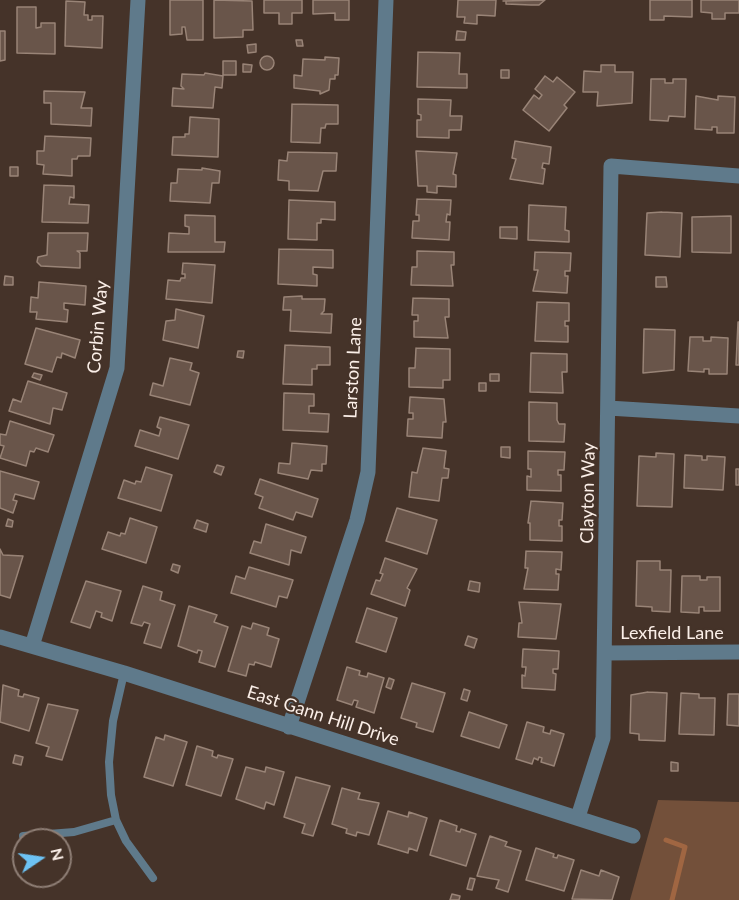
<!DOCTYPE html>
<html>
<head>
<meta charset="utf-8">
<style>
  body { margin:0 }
  #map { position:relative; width:739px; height:900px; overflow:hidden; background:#453329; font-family:Lato,sans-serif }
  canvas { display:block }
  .north { position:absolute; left:12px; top:828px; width:60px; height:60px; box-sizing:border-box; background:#453329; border:2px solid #8e7e75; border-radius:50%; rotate:77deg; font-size:16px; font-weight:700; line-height:24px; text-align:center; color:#fbefe8 }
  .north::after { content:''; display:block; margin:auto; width:21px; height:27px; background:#6dc2f3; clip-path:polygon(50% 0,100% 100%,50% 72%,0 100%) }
</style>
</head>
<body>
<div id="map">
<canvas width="739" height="900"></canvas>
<div class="north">N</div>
</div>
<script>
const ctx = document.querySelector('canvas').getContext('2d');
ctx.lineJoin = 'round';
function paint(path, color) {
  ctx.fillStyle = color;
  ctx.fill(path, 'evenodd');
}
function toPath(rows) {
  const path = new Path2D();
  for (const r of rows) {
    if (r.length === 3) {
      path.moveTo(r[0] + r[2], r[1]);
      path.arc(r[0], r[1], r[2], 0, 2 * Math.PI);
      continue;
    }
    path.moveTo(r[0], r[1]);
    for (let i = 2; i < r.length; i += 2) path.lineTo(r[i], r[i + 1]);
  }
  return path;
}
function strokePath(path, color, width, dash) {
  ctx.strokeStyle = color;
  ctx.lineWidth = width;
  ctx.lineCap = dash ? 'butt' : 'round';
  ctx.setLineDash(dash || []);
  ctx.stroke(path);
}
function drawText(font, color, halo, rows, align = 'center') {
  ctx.font = font + ' Lato,sans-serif';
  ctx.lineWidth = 4.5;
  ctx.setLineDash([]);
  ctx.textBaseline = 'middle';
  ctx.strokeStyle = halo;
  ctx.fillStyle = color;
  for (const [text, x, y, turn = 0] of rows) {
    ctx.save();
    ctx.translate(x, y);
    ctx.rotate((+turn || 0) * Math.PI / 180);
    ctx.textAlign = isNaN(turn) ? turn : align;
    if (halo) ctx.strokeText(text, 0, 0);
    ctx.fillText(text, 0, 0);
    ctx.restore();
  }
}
const green = toPath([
  [658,800,739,802,739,900,630,900]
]);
const stream = toPath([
  [666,840,685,847,672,900]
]);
const building = toPath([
  [170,0,203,0,203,40,187,40,185,27,182,27,182,34,170,35,170,0],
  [214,0,252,1,253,30,243,30,243,37,214,38,214,0],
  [264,0,302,0,302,13,292,13,292,24,279,24,279,13,264,13,264,0],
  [313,0,349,0,349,20,335,20,335,13,313,14,313,0],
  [458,0,496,0,495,16,477,15,477,24,464,23,465,17,457,17,458,0],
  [545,0,539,5,531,5,506,4,506,1,503,1,545,0],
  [650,0,692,0,692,17,664,16,664,20,650,20,650,0],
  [701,0,739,0,739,13,725,13,725,19,712,19,712,13,701,12,701,0],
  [66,1,85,2,84,15,88,15,88,20,92,20,92,16,103,16,102,48,65,46,66,1],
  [17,7,36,7,36,28,41,27,41,23,55,23,55,54,17,53,17,7],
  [0,31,5,31,5,60,0,61,0,31],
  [457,31,466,32,465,40,456,40,457,31],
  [296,40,302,40,303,46,297,46,296,40],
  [256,44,256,52,248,53,247,45,256,44],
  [418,52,460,53,459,74,467,74,467,88,417,87,418,52],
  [267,63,7],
  [325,57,339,58,338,75,335,75,335,79,330,79,329,90,320,94,320,91,294,88,294,75,302,76,303,59,325,60,325,57],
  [223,61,236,61,236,75,223,75,223,61],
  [243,64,252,65,251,72,243,72,243,64],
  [601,65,615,65,615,72,633,72,632,103,597,106,598,92,583,92,584,71,601,72,601,65],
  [501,70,509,70,509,78,501,78,501,70],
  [205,73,223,76,222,88,215,87,213,108,172,106,173,88,184,89,181,86,182,74,204,75,205,73],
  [545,76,553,82,557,77,575,92,564,105,567,108,549,131,523,110,534,95,539,99,542,95,535,89,545,76],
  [651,79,665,79,665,83,673,83,673,79,686,79,685,117,669,116,668,121,650,120,651,79],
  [44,91,85,92,81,108,92,108,91,126,51,124,51,103,44,103,44,91],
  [696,96,718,100,718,96,735,97,734,133,717,133,717,127,712,127,712,130,695,129,696,96],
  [418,99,451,100,450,116,462,116,461,130,449,130,449,138,417,137,417,120,421,120,421,115,418,114,418,99],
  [292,104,338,105,338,124,326,124,325,128,321,128,320,143,291,142,292,104],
  [190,117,219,119,218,157,172,155,173,137,185,137,185,134,189,134,190,117],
  [45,136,91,138,90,156,78,156,77,159,72,159,72,176,43,174,44,165,37,164,37,151,44,151,45,136],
  [515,141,551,147,549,164,543,163,542,168,545,169,543,184,510,179,516,159,512,158,515,141],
  [416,151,457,153,453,174,456,175,456,187,437,186,437,193,427,192,427,186,418,186,416,151],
  [288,152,337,153,336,171,323,171,318,191,289,190,289,181,278,180,279,160,287,161,288,152],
  [10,167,18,167,18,176,10,176,10,167],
  [202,168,220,171,219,183,212,183,210,203,170,201,171,183,177,183,178,169,202,170,202,168],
  [44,185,74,186,74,198,70,197,69,204,89,205,88,223,42,222,44,185],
  [417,199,451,200,450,215,447,214,446,222,450,222,449,240,412,238,413,221,419,221,419,215,416,215,417,199],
  [289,200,335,202,335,220,321,219,321,223,317,223,317,240,288,239,289,200],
  [529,205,566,207,565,230,569,231,569,242,528,240,529,205],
  [662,212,682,213,680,257,645,255,647,213,662,212],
  [185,215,215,216,215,242,225,242,224,252,168,252,169,233,189,234,189,227,185,226,185,215],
  [731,216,731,253,692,252,692,217,731,216],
  [500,227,517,227,517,239,500,238,500,227],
  [48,233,88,233,87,251,77,251,80,253,80,268,41,266,37,262,38,257,47,255,48,233],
  [279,249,333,250,333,268,313,267,313,274,317,275,317,286,278,284,279,249],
  [417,251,454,252,454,265,451,265,453,286,411,285,412,267,417,267,417,251],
  [535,252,571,253,570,271,565,271,565,276,568,276,567,293,533,291,538,270,534,270,535,252],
  [183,263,215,265,212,303,166,299,168,280,180,281,181,278,185,278,185,274,182,274,183,263],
  [5,276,13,277,13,285,4,285,5,276],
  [656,277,666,277,667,287,656,287,656,277],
  [39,282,86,286,85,305,64,303,64,309,68,310,67,322,36,319,37,312,30,312,31,297,38,298,39,282],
  [302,296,302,299,325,299,324,311,321,314,332,314,331,333,290,331,291,310,283,310,284,297,302,296],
  [413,298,449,299,449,317,445,317,448,338,414,337,414,321,418,321,418,315,412,315,413,298],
  [537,302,569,303,569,321,565,321,565,326,568,326,568,342,535,341,537,302],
  [176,309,204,316,198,348,163,340,166,321,175,320,176,309],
  [738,322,739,322,739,365,736,365,738,322],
  [36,328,80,340,75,358,62,353,61,358,57,357,52,372,25,364,36,328],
  [644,329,675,330,674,370,643,373,644,329],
  [690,337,703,337,703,341,711,341,711,337,728,338,727,374,709,374,709,369,704,369,704,372,688,371,690,337],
  [285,345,330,347,330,365,317,365,317,369,312,369,312,385,283,384,285,345],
  [416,348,450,349,450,380,443,380,443,388,409,387,409,368,415,368,416,348],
  [238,351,244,351,243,358,237,357,238,351],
  [531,353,567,354,567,372,562,372,563,393,530,392,531,353],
  [170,358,192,363,190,370,199,373,190,405,150,395,153,383,163,386,170,358],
  [34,373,42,375,40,380,32,377,34,373],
  [490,374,499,374,499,381,490,381,490,374],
  [28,381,67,393,62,410,53,408,50,424,9,411,13,399,21,402,28,381],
  [479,383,486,383,486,391,479,391,479,383],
  [284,393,314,394,314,406,309,406,309,413,329,414,328,432,283,430,284,393],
  [410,397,444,399,446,422,443,422,442,438,407,436,408,419,413,419,413,413,409,413,410,397],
  [529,402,557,403,557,420,559,424,565,424,564,442,529,441,529,402],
  [160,417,189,425,178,459,135,446,140,430,159,436,161,429,157,427,160,417],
  [10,421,54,435,48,452,36,448,34,452,30,451,26,466,0,458,4,446,0,445,0,434,6,435,10,421],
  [292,443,327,446,326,464,322,464,322,471,311,470,308,479,278,473,279,463,290,464,292,443],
  [501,447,510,447,510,458,501,457,501,447],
  [423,448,446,451,444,468,449,469,448,478,442,478,439,501,409,497,412,472,417,473,423,448],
  [528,451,565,452,564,470,558,470,558,475,561,475,561,491,527,490,527,476,531,477,531,469,528,469,528,451],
  [656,453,674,454,672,507,637,506,639,456,656,457,656,453],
  [685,455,702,456,702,460,707,460,707,456,725,457,723,490,684,488,685,455],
  [217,465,224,467,221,475,214,472,217,465],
  [146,467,172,475,161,511,118,498,124,480,135,484,136,481,141,482,146,467],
  [736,469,739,469,739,485,736,485,736,469],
  [0,471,39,482,34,499,15,494,13,500,17,501,13,513,0,508,0,471],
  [260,479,318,499,312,517,296,512,293,520,259,508,263,497,255,494,260,479],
  [531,501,563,503,562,520,559,520,559,526,562,526,562,541,530,540,530,523,528,523,531,501],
  [397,508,437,520,427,554,386,541,397,508],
  [130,518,157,527,146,563,102,549,108,532,120,536,121,533,125,534,130,518],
  [8,519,13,521,12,527,6,526,8,519],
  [197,520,208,524,206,532,194,528,197,520],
  [266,524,306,537,301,553,291,550,289,565,250,553,254,541,261,543,266,524],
  [0,549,3,555,23,556,10,598,0,595,0,549],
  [526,551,562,552,561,570,556,569,556,574,559,574,558,590,524,589,528,568,525,568,526,551],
  [385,558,417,569,407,588,410,590,405,606,371,594,376,580,380,581,383,574,380,573,385,558],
  [637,561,660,561,660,570,671,570,670,612,652,611,652,607,636,606,637,561],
  [173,564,180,566,178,573,171,570,173,564],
  [249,567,293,580,287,598,279,596,276,607,231,593,236,576,245,579,249,567],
  [682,576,700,576,700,580,707,580,707,577,720,577,720,611,704,611,704,607,699,607,699,613,681,612,682,576],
  [86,581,121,591,112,621,101,617,102,613,96,611,90,628,71,622,86,581],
  [470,581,480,583,479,592,468,590,470,581],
  [143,586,162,592,160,600,175,605,161,648,144,643,150,624,144,622,142,626,131,623,143,586],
  [519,602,561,604,556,639,518,637,519,623,522,623,519,602],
  [189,606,217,615,214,622,228,627,215,667,199,662,202,651,198,650,197,653,178,646,189,606],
  [367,608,397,618,386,652,356,642,367,608],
  [253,623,269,628,267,635,279,639,271,667,255,662,254,665,249,664,246,676,228,671,242,626,251,629,253,623],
  [468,636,477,639,474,648,465,645,468,636],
  [523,649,559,651,558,669,553,669,553,673,556,674,555,690,522,688,522,675,525,676,526,667,522,667,523,649],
  [347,667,360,671,359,675,367,677,368,673,384,678,374,713,356,707,358,701,354,700,352,705,337,700,347,667],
  [389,678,394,680,391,689,386,687,389,678],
  [412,683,445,693,433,732,416,727,417,723,401,718,412,683],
  [3,685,19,690,18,696,23,697,24,694,39,698,29,731,0,722,3,685],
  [464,689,470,691,467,701,461,699,464,689],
  [648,692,667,693,665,741,639,740,639,734,630,733,631,695,648,692],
  [681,693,699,694,699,698,715,698,714,735,679,734,681,693],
  [728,694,739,694,739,726,727,725,728,694],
  [48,704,78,710,62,760,46,756,49,747,36,743,48,704],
  [469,712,507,725,499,748,461,736,469,712],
  [527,722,544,727,543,732,550,734,551,730,564,734,554,766,541,762,542,758,539,757,538,760,534,758,532,764,516,759,527,722],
  [165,735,187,742,173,786,144,777,156,737,164,740,165,735],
  [197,746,213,751,212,756,217,758,218,755,233,759,221,796,186,785,197,746],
  [15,755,23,757,21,765,13,763,15,755],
  [671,762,678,763,678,771,671,771,671,762],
  [246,767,265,772,266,767,284,772,274,805,266,802,264,809,236,799,246,767],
  [296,777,330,786,313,836,302,833,305,824,284,817,296,777],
  [342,788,360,793,358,799,379,803,369,835,357,832,356,836,346,833,347,829,332,824,342,788],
  [388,811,408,817,409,812,427,818,417,851,409,848,408,853,378,844,388,811],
  [440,820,457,826,456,831,460,832,461,829,476,834,466,866,430,855,440,820],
  [490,836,507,842,505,846,521,851,508,892,496,888,499,880,477,876,490,836],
  [536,848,554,854,553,857,557,858,558,855,574,860,564,891,526,880,536,848],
  [581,870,599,876,601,870,619,877,612,900,572,899,581,870],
  [470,878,475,879,472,890,467,889,470,878],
  [452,894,460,896,459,900,450,900,452,894]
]);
const lane = toPath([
  [124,673,113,721,109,762,111,795,116,820,126,841,153,878],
  [23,836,74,832,116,820]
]);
const street = toPath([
  [608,408,739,416],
  [0,637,124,673,633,836],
  [32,646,117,368,138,0],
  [605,653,739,652],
  [289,727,357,520,368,472,386,0],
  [578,817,603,738,611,166,739,176]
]);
const streetNames = [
  ["Corbin Way",98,327,-85],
  ["Larston Lane",353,368,-87],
  ["Clayton Way",588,493,-89],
  ["Lexfield Lane",672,633],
  ["East Gann Hill Drive",323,716,18]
];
paint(green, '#73503a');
strokePath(stream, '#a06642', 5);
paint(building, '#69554a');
strokePath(building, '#998477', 1.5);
strokePath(lane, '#5f7a8b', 8);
strokePath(street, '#5f7a8b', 15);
drawText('18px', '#fbefe8', '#453329', streetNames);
</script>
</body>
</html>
